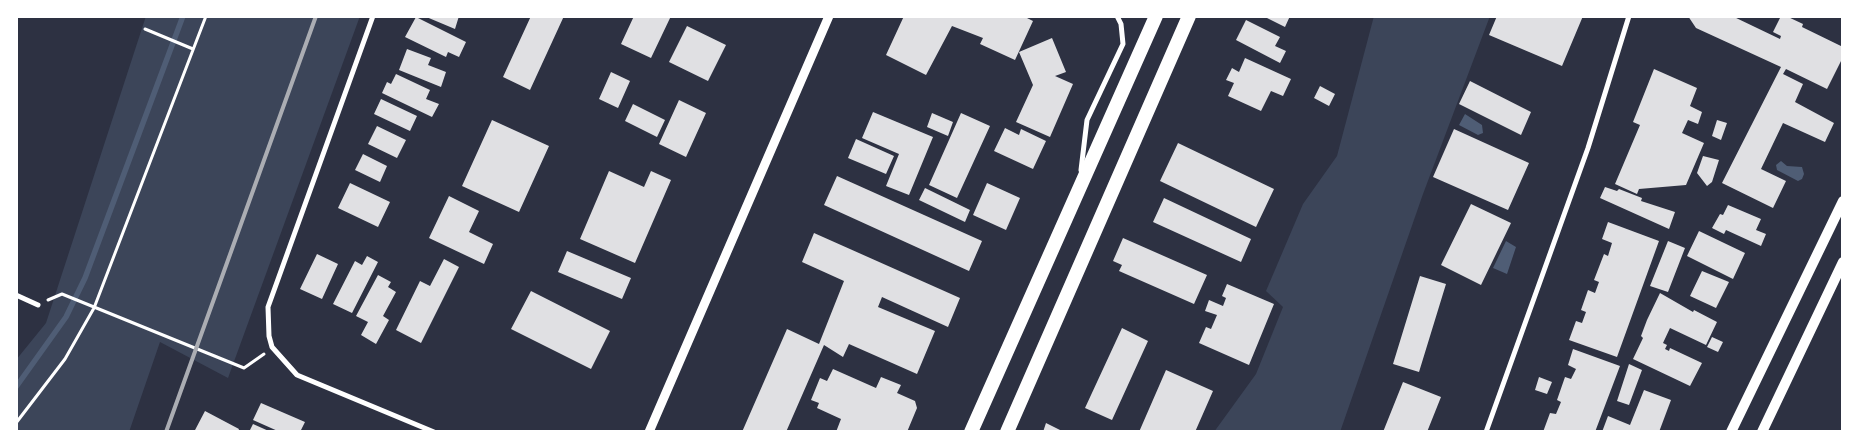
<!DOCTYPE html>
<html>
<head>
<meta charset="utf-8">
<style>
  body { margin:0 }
  #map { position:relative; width:1859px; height:448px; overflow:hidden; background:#2d3142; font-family:Barlow,sans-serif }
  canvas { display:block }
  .frame { position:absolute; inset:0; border:18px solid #fff; pointer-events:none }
</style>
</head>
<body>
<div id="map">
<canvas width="1859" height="448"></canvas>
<div class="frame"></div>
</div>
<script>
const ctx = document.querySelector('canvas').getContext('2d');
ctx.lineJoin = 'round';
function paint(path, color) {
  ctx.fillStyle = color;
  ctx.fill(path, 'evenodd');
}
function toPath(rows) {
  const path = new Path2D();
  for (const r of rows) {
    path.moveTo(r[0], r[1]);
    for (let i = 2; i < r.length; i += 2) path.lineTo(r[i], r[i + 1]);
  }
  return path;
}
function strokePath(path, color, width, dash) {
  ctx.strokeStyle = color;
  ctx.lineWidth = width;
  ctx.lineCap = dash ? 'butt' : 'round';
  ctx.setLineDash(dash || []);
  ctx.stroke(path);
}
const green = toPath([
  [146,16,360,16,228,378,160,342,129,432,16,432,16,360,46,323],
  [1374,16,1490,16,1423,194,1340,432,1214,432,1256,374,1283,307,1266,291,1303,204,1337,156]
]);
const water = toPath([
  [1465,114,1482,125,1483,133,1478,135,1459,125],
  [1781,161,1787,166,1802,167,1804,174,1802,179,1798,181,1777,170,1776,165],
  [1506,241,1516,247,1507,274,1493,268]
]);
const stream = toPath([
  [16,387,66,317,85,278,183,16]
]);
const building = toPath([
  [424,16,459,16,455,29],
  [531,16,564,16,530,90,503,77],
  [634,16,671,16,651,58,621,44],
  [904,16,1023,16,1033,21,1015,60,980,44,983,38,952,26,926,75,886,55],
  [1263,16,1290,16,1285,27],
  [1497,16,1583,16,1562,66,1489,35],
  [1688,16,1732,16,1780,39,1781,36,1773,32,1781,16,1786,16,1803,24,1802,27,1843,47,1843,57,1827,89,1786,69,1783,74,1803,84,1795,102,1834,123,1825,142,1783,123,1761,169,1786,181,1773,208,1722,183,1781,67,1696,28],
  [416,17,466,42,459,57,448,52,446,57,405,37],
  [1246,20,1280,37,1275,46,1286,51,1280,63,1236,40],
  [687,26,726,45,708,81,669,62],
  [1052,38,1066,72,1055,76,1073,84,1050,137,1016,122,1033,85,1019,52],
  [407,49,431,58,428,65,446,72,441,87,399,70],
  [1245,58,1291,79,1283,96,1271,91,1261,111,1228,96,1234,83,1226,80,1232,68,1239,72],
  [1654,69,1697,88,1690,106,1702,112,1698,124,1688,120,1682,133,1704,143,1686,185,1639,189,1637,194,1615,184,1640,125,1633,122],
  [611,72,630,81,618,108,599,99],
  [396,74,430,90,426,99,439,104,432,117,382,93,387,82,391,84],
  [1470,81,1531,112,1521,135,1459,104],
  [1320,86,1335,94,1329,106,1314,98],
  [381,99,417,116,410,131,374,114],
  [679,100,706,113,686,157,659,144],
  [633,104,665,120,657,137,625,121],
  [873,112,933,137,909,195,886,186,899,154,862,138],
  [932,113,953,122,948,136,927,127],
  [961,113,990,126,957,198,929,185],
  [492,120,549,146,519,212,462,186],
  [1717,120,1727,123,1721,140,1712,136],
  [377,126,406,140,397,158,368,144],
  [1005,128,1019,135,1021,129,1046,141,1033,169,994,151],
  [1454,129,1529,163,1508,210,1433,177],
  [856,139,894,156,886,174,848,158],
  [1178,143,1274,189,1256,227,1160,181],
  [363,154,387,166,380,182,355,170],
  [1703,156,1719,160,1712,182,1707,186,1697,173],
  [609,171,644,187,651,171,671,180,635,263,580,239],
  [837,176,982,241,969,271,824,205],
  [350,183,390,202,378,227,338,208],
  [987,183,1020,198,1006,230,973,215],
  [1605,187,1617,191,1619,189,1642,198,1641,201,1675,212,1669,229,1600,198],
  [925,188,970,210,965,222,919,200],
  [449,196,479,211,469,232,493,244,484,264,429,238],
  [1164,198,1251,239,1241,262,1153,222],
  [1471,204,1511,223,1481,285,1441,265],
  [1728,205,1761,219,1756,230,1766,234,1761,246,1726,230,1724,234,1712,228,1720,214,1723,215],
  [1608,222,1659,241,1617,357,1569,340,1576,321,1582,323,1586,312,1581,310,1588,290,1595,293,1599,282,1594,280,1604,254,1608,256,1612,243,1602,239],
  [1699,231,1745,253,1733,279,1687,256],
  [814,233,960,298,948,327,882,297,878,307,935,331,917,374,849,344,843,357,824,345,786,432,742,432,787,329,819,344,844,281,802,262],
  [1123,238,1207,275,1194,304,1119,271,1122,265,1113,261],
  [1668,241,1685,248,1668,292,1650,286],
  [567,251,631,278,622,299,558,272],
  [317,254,338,264,322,299,300,289],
  [367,256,378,262,352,313,333,304,355,261,362,265],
  [444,259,459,267,421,343,396,330,420,281,430,286],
  [1702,271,1729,282,1716,308,1690,296],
  [378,275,391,282,388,287,396,292,383,316,389,320,376,344,361,335,368,322,356,316],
  [1420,276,1446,284,1419,372,1393,364],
  [1227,284,1274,304,1249,365,1199,343,1206,327,1211,329,1217,315,1205,311,1209,300,1223,306,1226,298,1222,296],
  [531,291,610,331,591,369,511,329],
  [1660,293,1693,312,1694,310,1717,322,1706,345,1670,328,1663,343,1667,345,1665,349,1669,351,1670,348,1702,363,1690,386,1633,359,1643,338,1641,336,1647,320],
  [1122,328,1148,341,1112,420,1085,408],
  [1712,337,1723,342,1718,352,1707,347],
  [1573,349,1620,366,1595,432,1543,432,1550,413,1556,414,1561,402,1557,400,1565,377,1571,379,1576,369,1568,365],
  [1629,364,1642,370,1629,405,1617,401],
  [833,369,876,388,881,377,901,385,897,393,915,401,917,408,907,432,836,432,841,419,817,408,819,403,811,400,820,378,827,381],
  [1166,370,1213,391,1195,432,1139,432],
  [1539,377,1552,382,1547,394,1535,390],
  [1403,382,1441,397,1427,432,1383,432],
  [1644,390,1671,400,1659,432,1602,432,1608,416,1630,425],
  [261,403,305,422,300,432,280,432,253,420],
  [205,411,239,429,238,432,194,432],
  [1046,423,1064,432,1043,432],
  [253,424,271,432,249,432]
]);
const path = toPath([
  [145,29,193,49],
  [48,300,62,294,244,368,264,354],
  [16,423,65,359,94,308,206,16]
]);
const minor = toPath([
  [373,16,268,307,269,336,272,347,297,375,434,432],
  [1081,170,1087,120,1123,44,1121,24,1117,16],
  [16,295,38,305],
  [1486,432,1588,148,1629,16]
]);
const tertiary = toPath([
  [649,432,829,16]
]);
const secondary = toPath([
  [1731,432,1843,201],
  [1762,432,1843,262]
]);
const trunk = toPath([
  [971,432,1156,16],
  [1007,432,1189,16]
]);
const rail = toPath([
  [166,432,316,16]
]);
paint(green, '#3c4559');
paint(water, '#4f5d75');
strokePath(stream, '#4f5d75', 5.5);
paint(building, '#e0e0e3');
strokePath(path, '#fff', 3);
strokePath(minor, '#fff', 5);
strokePath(tertiary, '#fff', 9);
strokePath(secondary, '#fff', 10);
strokePath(trunk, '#fff', 14);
strokePath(rail, '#abadb3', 4);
</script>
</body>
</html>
